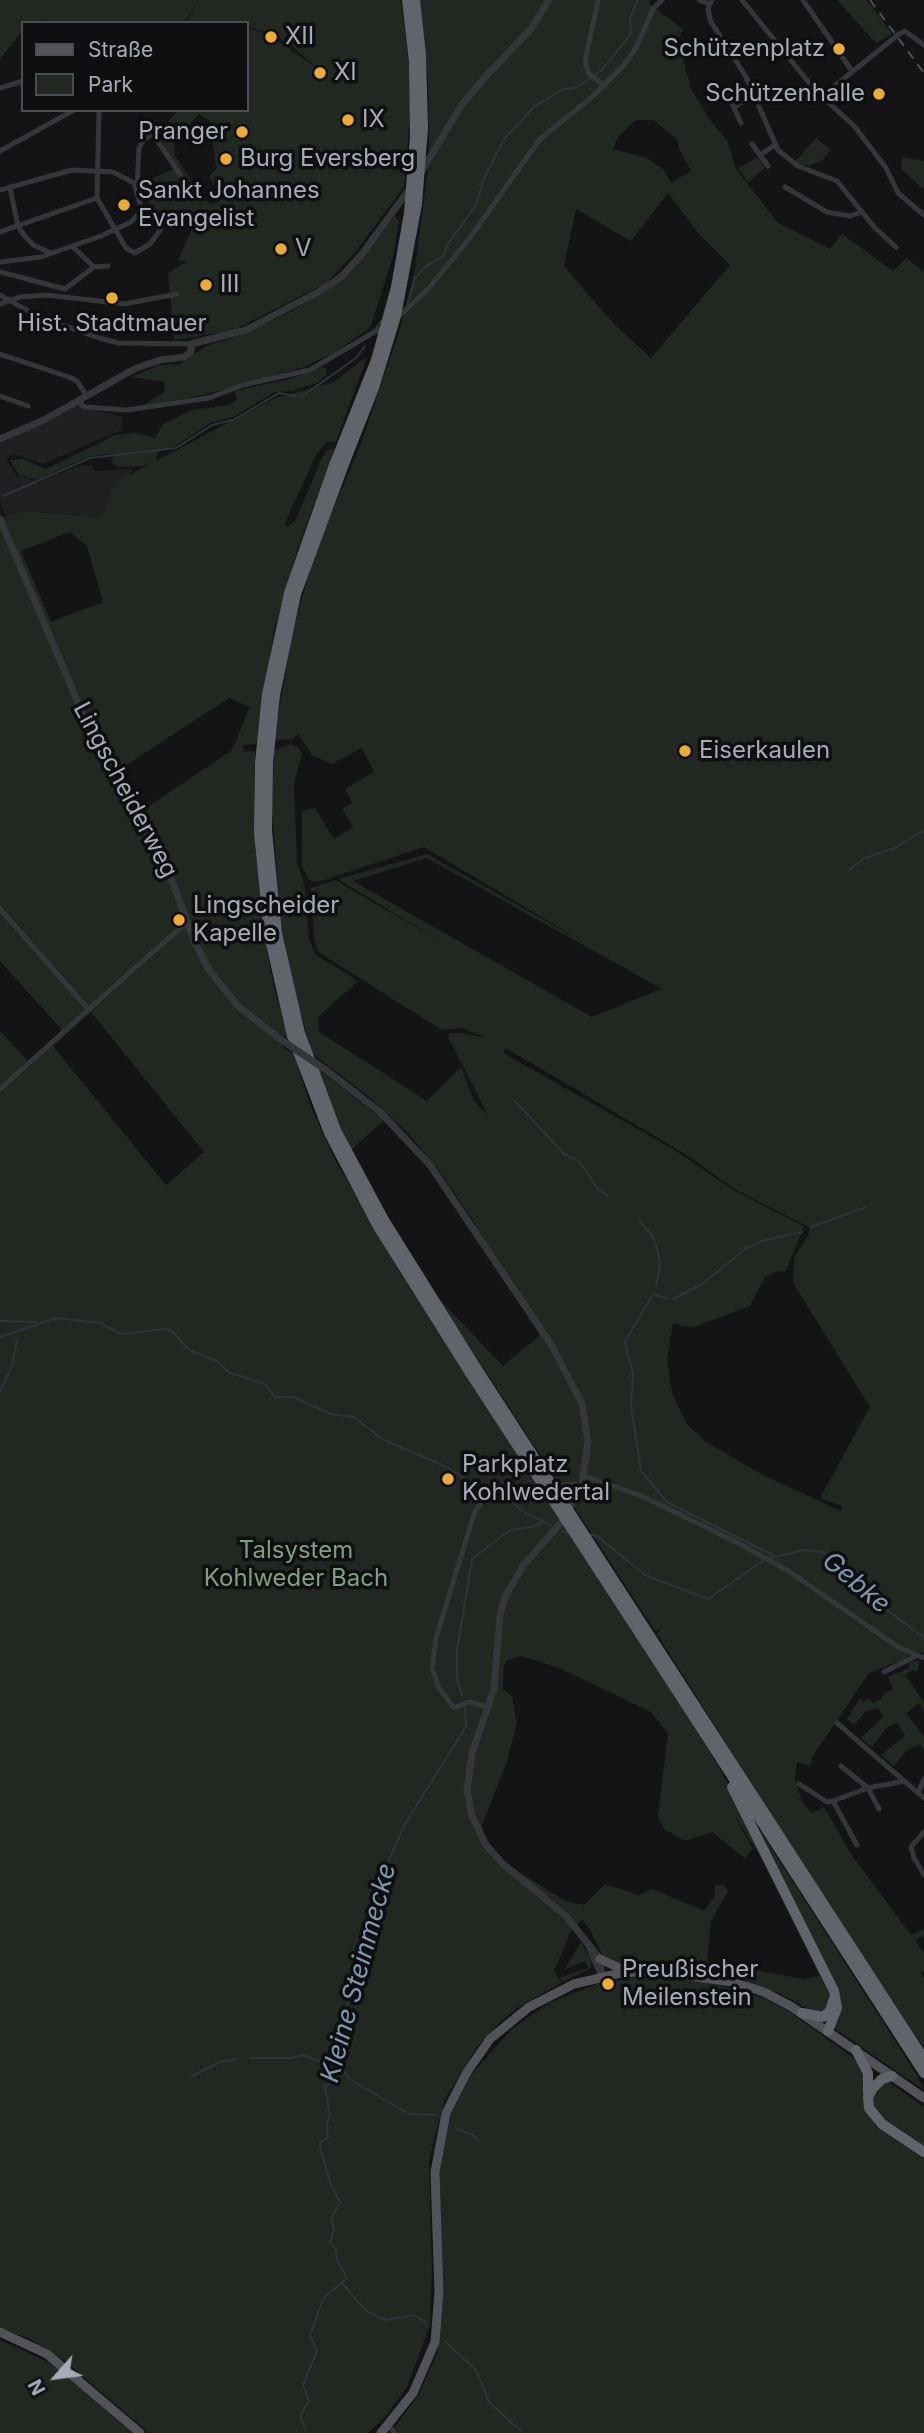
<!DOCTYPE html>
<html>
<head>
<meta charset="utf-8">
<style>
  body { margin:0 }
  #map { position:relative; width:924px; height:2433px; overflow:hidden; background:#141416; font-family:Inter,sans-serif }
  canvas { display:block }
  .legend { position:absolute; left:21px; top:21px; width:228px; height:91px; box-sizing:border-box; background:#0f0f11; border:2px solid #4b4d53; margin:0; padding:9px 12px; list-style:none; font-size:21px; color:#a6abb5 }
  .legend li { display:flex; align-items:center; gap:14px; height:35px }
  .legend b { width:35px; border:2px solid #4b4d53 }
  .north { position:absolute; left:21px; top:2342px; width:70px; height:70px; -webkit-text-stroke:5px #0f0f11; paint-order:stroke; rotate:242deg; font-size:19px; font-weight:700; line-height:28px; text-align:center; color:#a6abb5 }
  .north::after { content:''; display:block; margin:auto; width:24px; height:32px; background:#a6abb5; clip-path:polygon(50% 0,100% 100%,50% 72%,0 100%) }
</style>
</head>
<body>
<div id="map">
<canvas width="924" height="2433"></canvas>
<ul class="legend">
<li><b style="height:9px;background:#515359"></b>Straße</li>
<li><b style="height:19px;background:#202821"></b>Park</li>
</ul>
<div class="north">N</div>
</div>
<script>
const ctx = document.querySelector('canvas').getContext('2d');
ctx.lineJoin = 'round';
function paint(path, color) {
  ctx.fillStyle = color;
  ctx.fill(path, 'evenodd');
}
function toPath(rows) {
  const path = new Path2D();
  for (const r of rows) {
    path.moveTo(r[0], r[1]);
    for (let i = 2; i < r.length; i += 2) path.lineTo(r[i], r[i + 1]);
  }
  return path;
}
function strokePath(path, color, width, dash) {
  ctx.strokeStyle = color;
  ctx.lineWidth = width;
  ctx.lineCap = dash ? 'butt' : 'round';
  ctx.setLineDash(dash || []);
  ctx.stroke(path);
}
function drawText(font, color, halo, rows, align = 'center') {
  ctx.font = font + ' Inter,sans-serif';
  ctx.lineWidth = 7;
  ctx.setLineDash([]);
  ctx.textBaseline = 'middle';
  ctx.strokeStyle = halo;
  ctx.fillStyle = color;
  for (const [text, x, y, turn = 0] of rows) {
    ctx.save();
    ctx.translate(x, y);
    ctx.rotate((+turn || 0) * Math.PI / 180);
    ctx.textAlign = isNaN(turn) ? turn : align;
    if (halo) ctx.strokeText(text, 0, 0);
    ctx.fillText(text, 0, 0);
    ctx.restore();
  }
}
const built = toPath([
  [76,406,123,417,121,430,43,464,15,454,6,458,17,477,29,478,36,483,77,466,92,465,95,471,132,469,130,478,116,483,100,517,24,511,5,516,0,504,0,444]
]);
const green = toPath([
  [0,0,401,0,409,63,410,115,404,187,353,255,326,283,234,330,174,340,168,273,187,262,178,260,193,227,162,210,160,213,149,204,144,193,157,188,151,179,174,169,194,195,214,205,221,195,209,177,216,169,211,122,199,114,174,142,175,156,195,186,193,188,165,148,159,130,179,110,247,110,247,27,273,37,317,68,293,47,274,35,247,26,247,23,186,23,198,1,184,23,51,23,47,20,23,23,23,30,0,59],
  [419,0,650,0,649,4,683,29,672,54,682,57,692,91,710,120,727,140,736,169,778,223,830,249,842,234,893,271,906,258,924,272,924,1653,913,1651,905,1659,869,1673,813,1756,810,1766,797,1762,795,1779,802,1802,812,1813,824,1807,851,1854,911,1935,924,1929,924,1935,915,1940,924,1953,924,1971,921,1973,924,1978,924,2048,836,1917,657,1634,661,1628,655,1631,437,1297,503,1366,540,1335,470,1229,476,1225,439,1170,407,1132,369,1097,312,1053,293,986,281,925,272,811,274,750,291,744,298,747,302,754,294,783,297,862,305,887,309,939,316,955,358,981,318,1017,319,1032,427,1101,461,1067,474,1101,488,1115,448,1037,449,1033,461,1033,486,1038,462,1028,442,1030,318,952,314,939,311,888,335,880,443,943,338,879,427,854,587,944,424,847,318,882,309,880,302,866,302,811,315,808,334,839,353,827,342,809,352,803,345,789,374,772,362,748,332,764,312,755,298,734,293,739,274,740,292,635,315,551,359,449,399,332,415,269,428,168,463,108,495,64,429,153,428,80],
  [636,120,653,120,677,139,679,149,691,171,671,183,664,170,647,158,613,149,618,137],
  [668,193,699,234,730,265,651,358,613,323,564,266,576,209,631,241],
  [427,858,662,989,661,989,592,1017,353,881],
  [506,1048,685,1154,736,1190,809,1227,809,1234,794,1258,793,1283,870,1407,820,1498,842,1506,841,1511,763,1475,706,1442,687,1424,672,1393,667,1359,673,1323,691,1328,750,1306,765,1277,775,1272,786,1271,804,1226,735,1191,673,1149,503,1053],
  [837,0,867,0,892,34,876,43],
  [816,138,831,150,821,161,808,166,795,162],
  [758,157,765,168,748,182,738,168],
  [902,157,924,161,924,190,901,169],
  [395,216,399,222,393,256,371,326,362,333,337,351,304,367,203,395,142,406,164,392,165,382,132,377,159,365,180,364,206,346,242,335,294,310,344,278],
  [367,357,336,442,326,442,315,457,285,523,287,527,295,521,323,456,327,450,335,448,298,548,274,630,257,743,242,746,245,752,255,751,254,796,265,940,274,988,289,1039,277,1033,284,1048,294,1055,311,1107,334,1158,400,1272,642,1643,719,1767,821,1968,831,1996,828,2010,817,2014,779,1993,703,1968,618,1965,602,1954,590,1930,583,1920,580,1921,572,1929,554,1971,561,1983,517,2008,500,2022,476,2048,444,2101,429,2160,432,2271,430,2325,407,2387,385,2417,368,2433,149,2433,64,2360,32,2340,0,2328,0,1031,28,1061,62,1030,0,961,0,518,24,511,100,517,116,482,273,399,333,382],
  [70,532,87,546,103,602,51,622,21,551],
  [229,698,250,707,232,750,140,812,116,772],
  [91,1012,204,1152,166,1185,53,1046],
  [522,1656,559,1668,651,1712,668,1733,658,1817,664,1829,685,1841,712,1832,745,1858,753,1849,733,1813,758,1852,820,1976,803,1979,707,1961,711,1921,728,1891,724,1885,715,1885,715,1896,704,1911,652,1889,639,1895,605,1884,584,1905,564,1900,506,1864,484,1837,481,1828,507,1761,517,1723,512,1696,503,1689,504,1665,507,1661],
  [322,367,327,369,326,375,317,383,291,391,275,392,233,417,212,422,175,446,158,451,156,461,143,466,118,467,112,464,113,454,104,454,88,457,36,480,19,475,10,460,23,459,46,469,115,435,136,433,155,438,162,425,192,410,229,405,237,399,235,391,290,379],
  [318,1069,384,1120,351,1150,340,1126],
  [917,1660,920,1661,917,1672,913,1670,905,1675,924,1702,924,1710,919,1703,906,1713,924,1737,924,1751,920,1744,906,1751,894,1766,881,1755,905,1736,898,1723,887,1727,872,1747,861,1738,883,1717,878,1708,866,1711,854,1725,847,1719,860,1698,863,1702,870,1698,872,1703,881,1700,884,1693,893,1689,888,1677,909,1668,909,1663],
  [757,1826,915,2072,924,2090,834,2028,839,2010,755,1827],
  [581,1942,591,1960,591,1968,562,1982,560,1978,588,1968,585,1961,564,1970],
  [636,1977,709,1982,764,1998,790,2012,860,2063,865,2069,868,2110,924,2154,924,2433,390,2433,418,2396,437,2353,444,2291,439,2179,443,2147,451,2114,471,2075,512,2029,549,2003,597,1984],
  [886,2080,924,2107,924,2149,875,2114,871,2095],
  [0,2340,52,2364,132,2433,0,2433]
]);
const stream = toPath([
  [407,306,415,278,426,266,443,257,447,245,476,205,483,181,504,139,534,107,563,89,575,88,601,71,631,34,630,18,638,0],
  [376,328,381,321],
  [3,496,90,458,176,448,212,425,233,420,279,393,301,397,356,358,365,346],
  [849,870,864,858,895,848,924,830],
  [515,1101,564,1154,579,1161,597,1188,608,1196],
  [639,1221,652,1235,657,1247,660,1266,656,1286],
  [811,1227,866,1207],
  [653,1294,668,1299],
  [651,1297,625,1342,633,1374,631,1406,641,1471,667,1502,775,1556],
  [673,1299,702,1284,745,1249,762,1241,802,1232],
  [0,1321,37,1322],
  [0,1337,56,1318,100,1323,121,1334,164,1329,173,1332,188,1349,216,1361,230,1373,265,1384,275,1397,293,1397,330,1414,354,1417,382,1439,447,1467,473,1484,491,1488],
  [0,1391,12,1366,17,1340],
  [500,1494,527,1514,551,1525],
  [562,1531,568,1533],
  [591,1535,597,1536,645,1575,708,1599,764,1560],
  [770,1558,804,1550,823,1552,854,1585,924,1638],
  [462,1695,457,1678,457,1650,472,1559,510,1530,532,1527,544,1522],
  [250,2058,291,2058,304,2055,322,2063,330,2063],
  [333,2060,342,2067,349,2079,409,2114,434,2115],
  [192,2076,220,2062,238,2059],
  [455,2128,473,2135,478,2141],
  [343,2284,365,2310,378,2317,386,2320,414,2315,426,2323],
  [445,2341,476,2370,489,2402,523,2433],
  [307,2433,300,2416,309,2401,303,2385,317,2351,310,2336,323,2299,347,2278,337,2260,336,2250,330,2242,334,2230,331,2219,340,2202,330,2182,320,2147,320,2143,328,2138,327,2123,330,2116,325,2087,330,2083,325,2076,343,2028,349,1993,382,1875,406,1822,466,1727,465,1707]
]);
const minor = toPath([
  [598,0,585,62,589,74,605,86],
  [699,0,709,4],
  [712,0,708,8,710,20,746,77,778,150,798,166,837,181,875,228,896,247],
  [742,0,815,90,855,127,886,168,898,193,924,215],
  [803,0,852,71],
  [707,51,723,42],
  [0,88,23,81],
  [728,95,741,123],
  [821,97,899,34,905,31,924,45],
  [734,107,754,95],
  [99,110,97,198,126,248,135,253,150,244,161,229,156,219,142,210],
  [752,144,760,155],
  [0,151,74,110],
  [768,166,760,155,775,145],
  [785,187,827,212,850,216,861,212],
  [10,188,18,226,24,235,33,245,51,253],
  [0,190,72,170,113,172,134,183,142,210,131,222,101,236,41,257,0,262],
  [137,190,139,148,144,139,153,134,185,182,196,191],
  [0,232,97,198],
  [72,246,94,267,108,266],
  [0,272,65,289,94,267],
  [0,295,37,316,99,338,119,343,191,344],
  [0,304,20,297,47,295,124,304,177,294],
  [397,318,428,289,469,239,540,139,592,97,624,65,636,48,653,9,662,0],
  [0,354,69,377,77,381,86,395],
  [0,396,28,406],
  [80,399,81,405,85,407,127,410,209,398,243,385,310,370,383,327],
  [0,909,88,1009],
  [0,1089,146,958,182,927,189,925],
  [584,1476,642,1496,738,1543,790,1572,898,1647,924,1658],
  [884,1672,916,1656],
  [489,1707,469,1702,454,1708,439,1688,432,1668,436,1638,474,1514,483,1499,498,1490,575,1484],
  [837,1723,924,1798],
  [841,1766,868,1788,879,1809],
  [799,1784,827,1802,833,1801],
  [918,1793,924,1779],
  [924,1832,911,1847,914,1858,924,1875],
  [857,1845,833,1801,868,1788,905,1781],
  [389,2426,395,2433]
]);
const tertiary = toPath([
  [420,174,461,106,485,77,531,29,549,0],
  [0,439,44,420,136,368,160,360,184,357,191,352,191,344,246,330,320,291,341,277,362,254,411,187],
  [0,519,88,726,166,865,195,943,209,970,238,1006,280,1039],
  [326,1070,380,1112,430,1165,552,1346,582,1404,588,1442,582,1484,565,1518,523,1566,505,1597,500,1615,494,1689,472,1753,467,1790,472,1816,486,1845,502,1863,566,1916,600,1959,602,1976],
  [590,1948,602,1976]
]);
const primary = toPath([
  [600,1959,624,1970],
  [0,2332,47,2354,140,2433],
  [381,2433,413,2393,435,2342,439,2292,435,2172,446,2113,467,2072,490,2039,529,2007,574,1984,621,1973,656,1971,732,1982,764,1992,792,2007,924,2098]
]);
const motorway = toPath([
  [407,0,414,62,415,137],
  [415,0,421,55,423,128],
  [346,459,296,594,275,695,268,763,267,831,277,933,300,1033,336,1130,384,1220,477,1369],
  [334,465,289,593,267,694,260,763,259,832,269,935,292,1036,329,1133,377,1225,470,1373],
  [670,1667,924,2059],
  [664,1671,924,2073],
  [732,1787,834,1991,837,2008,828,2031],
  [802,2013,823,2017,830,2011,833,2001],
  [856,2050,868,2073,868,2092],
  [892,2076,882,2079,873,2088,868,2097,869,2108,882,2124,924,2152]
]);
const rail = toPath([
  [870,0,924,73]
]);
const tertiaryBridge = toPath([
  [280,1039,326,1070]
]);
const motorwayBridge = toPath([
  [346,459,374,388,396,316,417,204,423,128],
  [334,465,376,360,396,287,409,213,415,137],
  [477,1369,670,1667],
  [470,1373,664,1671]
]);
const markers = [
  [271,37,7,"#ebab37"],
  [839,49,7,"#ebab37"],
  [320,73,7,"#ebab37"],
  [879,94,7,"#ebab37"],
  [348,120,7,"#ebab37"],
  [242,132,7,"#ebab37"],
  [226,159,7,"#ebab37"],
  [124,205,7,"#ebab37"],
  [281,249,7,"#ebab37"],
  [206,285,7,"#ebab37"],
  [112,298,7,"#ebab37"],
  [685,751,7,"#ebab37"],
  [179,920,7,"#ebab37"],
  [448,1479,7,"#ebab37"],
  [608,1984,7,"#ebab37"]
];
const poiNames = [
  ["XII",285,37],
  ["Schützenplatz",825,49,"right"],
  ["XI",334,73],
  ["Schützenhalle",865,94,"right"],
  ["IX",362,120],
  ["Pranger",228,132,"right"],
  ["Burg Eversberg",240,159],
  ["Sankt Johannes",138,191],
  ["Evangelist",138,219],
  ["V",295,249],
  ["III",220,285],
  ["Hist. Stadtmauer",112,324,"center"],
  ["Eiserkaulen",699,751],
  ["Lingscheider",193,906],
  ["Kapelle",193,934],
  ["Parkplatz",462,1465],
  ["Kohlwedertal",462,1493],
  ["Preußischer",622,1970],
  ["Meilenstein",622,1998]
];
const streetNames = [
  ["Lingscheiderweg",125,790,62]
];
const parkNames = [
  ["Talsystem",296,1551],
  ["Kohlweder Bach",296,1579]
];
const waterNames = [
  ["Gebke",856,1583,40],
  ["Kleine Steinmecke",359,1973,-75]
];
paint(built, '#202023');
paint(green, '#202821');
strokePath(stream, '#2d353b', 2);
strokePath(minor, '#35363a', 5);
strokePath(tertiary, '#35363a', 7);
strokePath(primary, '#515359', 9);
strokePath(motorway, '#61646b', 10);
strokePath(rail, '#4c4e53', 2, [9, 7]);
strokePath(tertiaryBridge, '#35363a', 7);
strokePath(motorwayBridge, '#61646b', 10);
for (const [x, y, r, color] of markers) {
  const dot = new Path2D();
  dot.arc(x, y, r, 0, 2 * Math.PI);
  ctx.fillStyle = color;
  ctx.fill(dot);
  strokePath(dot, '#0f0f11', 2.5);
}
drawText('24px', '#a6abb5', '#0f0f11', poiNames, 'left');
drawText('24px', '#a6abb5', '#0f0f11', streetNames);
drawText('24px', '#7ea07f', '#0f0f11', parkNames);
drawText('italic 26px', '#7e99af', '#0f0f11', waterNames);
</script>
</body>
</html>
